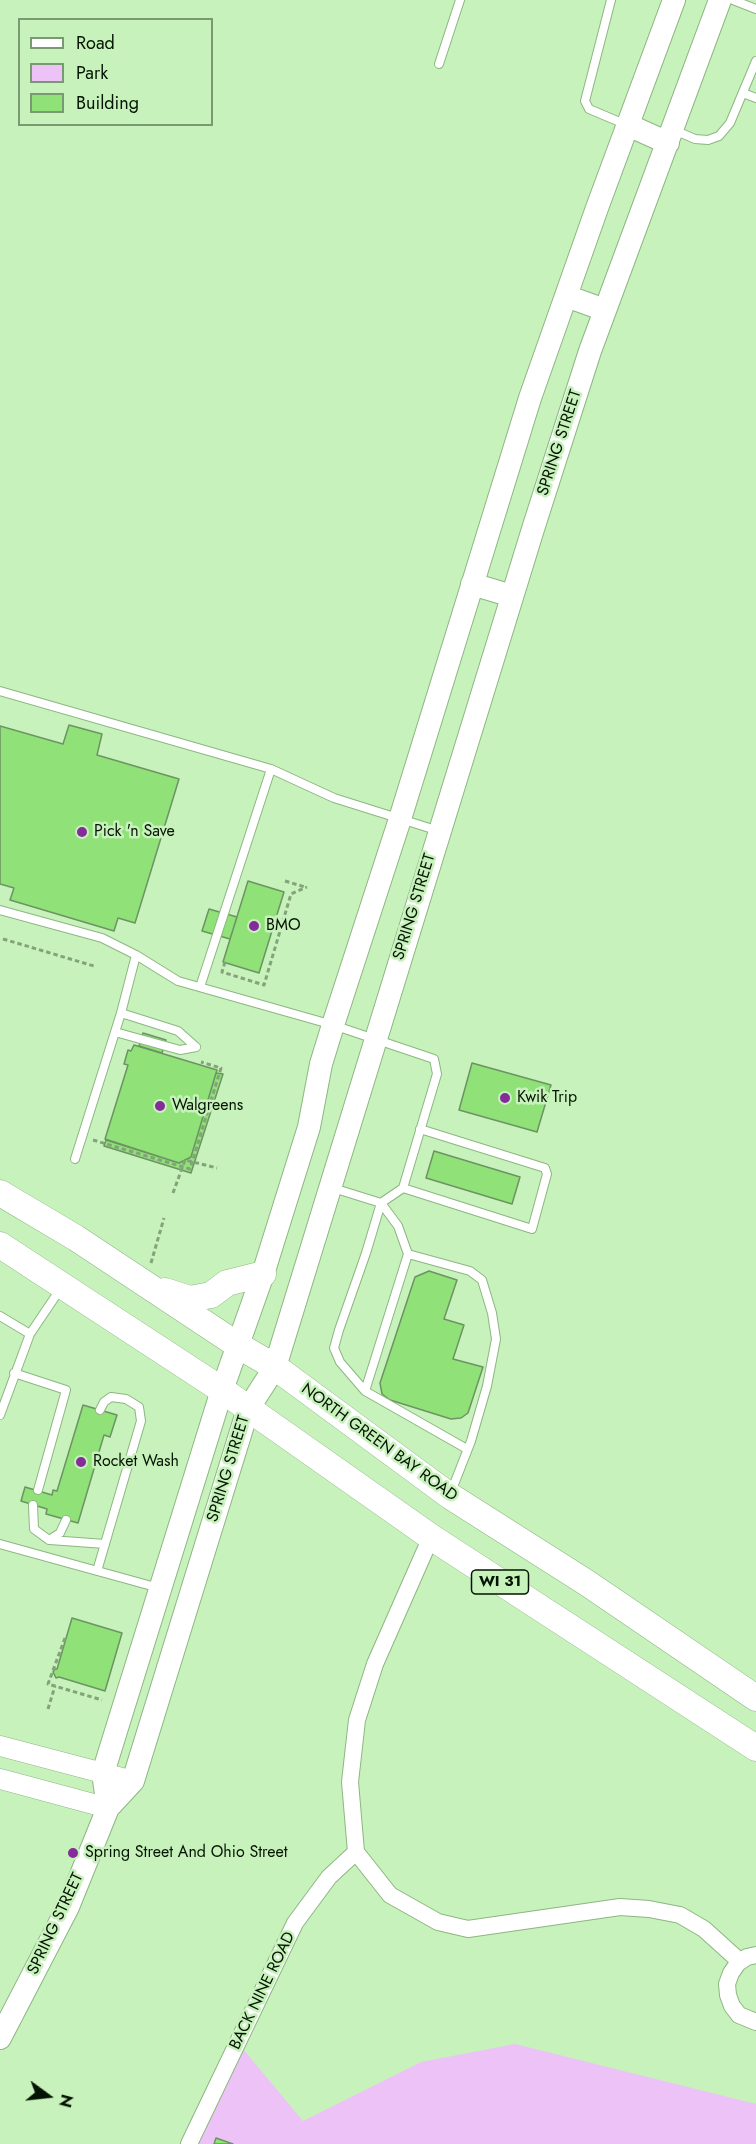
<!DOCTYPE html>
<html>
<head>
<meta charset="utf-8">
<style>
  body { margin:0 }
  #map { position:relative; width:756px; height:2144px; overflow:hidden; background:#c7f2bc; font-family:Jost,sans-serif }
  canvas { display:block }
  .legend { position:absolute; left:18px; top:18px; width:195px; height:108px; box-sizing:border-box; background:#c7f2bc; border:2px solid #799972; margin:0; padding:8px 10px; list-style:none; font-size:18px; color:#051302 }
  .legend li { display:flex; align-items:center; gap:12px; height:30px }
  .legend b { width:30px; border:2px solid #799972 }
  .north { position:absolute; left:18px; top:2066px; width:60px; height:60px; -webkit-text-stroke:4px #c7f2bc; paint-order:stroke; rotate:105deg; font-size:16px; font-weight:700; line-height:24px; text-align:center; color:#051302 }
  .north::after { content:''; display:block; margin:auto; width:21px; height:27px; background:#051302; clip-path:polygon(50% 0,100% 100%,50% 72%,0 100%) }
</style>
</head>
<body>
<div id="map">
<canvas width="756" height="2144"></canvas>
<ul class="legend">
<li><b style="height:8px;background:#fff"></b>Road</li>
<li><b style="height:16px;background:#ecc2f7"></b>Park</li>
<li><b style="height:16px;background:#8fe178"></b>Building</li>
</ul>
<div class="north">N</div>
</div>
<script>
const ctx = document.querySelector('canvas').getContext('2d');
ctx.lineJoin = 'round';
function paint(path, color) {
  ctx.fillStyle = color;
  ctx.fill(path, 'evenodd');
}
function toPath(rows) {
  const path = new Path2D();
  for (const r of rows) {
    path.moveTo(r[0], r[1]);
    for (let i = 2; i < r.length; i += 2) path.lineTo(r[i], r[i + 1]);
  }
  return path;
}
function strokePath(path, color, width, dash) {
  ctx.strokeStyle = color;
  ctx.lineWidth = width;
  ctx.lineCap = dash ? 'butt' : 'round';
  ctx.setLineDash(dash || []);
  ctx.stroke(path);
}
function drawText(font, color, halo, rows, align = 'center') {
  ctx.font = font + ' Jost,sans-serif';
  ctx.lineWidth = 5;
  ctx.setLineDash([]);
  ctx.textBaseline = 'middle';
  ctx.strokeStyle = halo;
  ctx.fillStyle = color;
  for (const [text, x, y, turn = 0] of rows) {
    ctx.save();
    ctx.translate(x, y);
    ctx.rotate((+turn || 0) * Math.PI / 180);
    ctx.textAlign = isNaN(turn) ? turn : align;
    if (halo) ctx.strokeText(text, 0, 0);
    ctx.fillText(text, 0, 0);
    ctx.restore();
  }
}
const green = toPath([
  [238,2043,303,2121,421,2062,515,2044,756,2104,756,2144,189,2144]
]);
const building = toPath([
  [69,725,102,734,97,755,179,779,135,923,118,918,114,931,10,900,14,888,0,884,0,726,63,744,69,725],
  [248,881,284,892,259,973,223,962,248,881],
  [209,909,237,917,230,939,202,931,209,909],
  [143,1033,166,1040,162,1053,139,1046,143,1033],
  [134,1045,217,1070,191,1157,179,1163,105,1139,128,1065,124,1064,128,1050,131,1051,134,1045],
  [472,1063,551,1085,537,1132,459,1110,472,1063],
  [216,1073,223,1074,191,1173,104,1146,106,1140,179,1163,191,1157,216,1073],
  [434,1151,520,1177,512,1204,426,1178,434,1151],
  [429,1271,457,1280,444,1319,464,1325,453,1359,483,1367,468,1413,461,1418,451,1419,390,1400,382,1394,380,1383,415,1277,429,1271],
  [83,1405,117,1415,110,1437,104,1435,78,1523,46,1514,47,1509,21,1501,25,1487,52,1495,53,1490,57,1491,83,1405],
  [72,1618,122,1633,105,1691,59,1677,56,1678,53,1672,55,1669,57,1669,72,1618],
  [216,2138,233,2144,214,2144,216,2138]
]);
const path = toPath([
  [285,881,305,887],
  [3,939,94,966],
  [225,962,222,972,264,985,291,894,307,887],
  [93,1140,190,1169,221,1068,201,1062],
  [173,1193,185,1160,217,1168],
  [151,1263,164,1218],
  [65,1638,48,1684,102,1700],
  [48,1709,55,1686]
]);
const service = toPath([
  [611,0,585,101,589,109,627,125],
  [733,0,756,9],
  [439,64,460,0],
  [743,93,756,98],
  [674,130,695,139,708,140,719,136,730,123,756,61],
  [0,691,271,769,334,798,439,831],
  [0,910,102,938,136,955,178,981,333,1025,434,1059,437,1074,403,1188,381,1203,366,1253,339,1330,334,1348,340,1362,365,1391],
  [200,987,271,769],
  [121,1013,178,1031,196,1047],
  [115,1032,180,1050,196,1047],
  [75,1159,121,1013,136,955],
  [333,1188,381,1203,398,1226,408,1254,365,1391,467,1449],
  [403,1188,532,1229,547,1174,545,1168,420,1129],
  [408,1254,470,1271,482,1280,492,1313,496,1339,487,1386,471,1441,451,1492],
  [0,1316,30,1334],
  [14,1373,66,1390,38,1490],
  [0,1415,30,1334,61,1288],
  [33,1505,34,1529,49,1540,60,1533,66,1520],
  [50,1540,105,1544],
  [0,1544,159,1588],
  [97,1571,141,1421,139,1407,126,1399,111,1397,104,1402,100,1410]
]);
const minor = toPath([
  [431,1537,375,1664,357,1720,350,1782,356,1852,390,1895,438,1922,468,1929,620,1907,649,1909,680,1915,704,1929,735,1957,738,1963],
  [756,1955,747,1957,738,1963,731,1973,727,1984,728,1995,732,2006,739,2015,756,2022],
  [189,2144,295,1923,329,1877,356,1852]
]);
const tertiary = toPath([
  [0,1746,133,1781],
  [0,1779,108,1808]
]);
const secondary = toPath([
  [628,125,668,143],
  [566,296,605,310],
  [472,584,512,596],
  [108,1808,103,1773,222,1390,263,1274,309,1127,321,1064,333,1025,400,819,530,398,597,208,674,0],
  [0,2038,68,1907,108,1808,133,1781,248,1409,275,1367,533,529,590,351,720,0]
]);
const primary = toPath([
  [0,1193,76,1238,239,1346,275,1367,450,1496,587,1583,756,1698],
  [0,1245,222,1390,431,1537,756,1748],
  [165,1291,190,1299,211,1295,227,1283,263,1274]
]);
const markers = [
  [82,832,6,"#842c99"],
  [254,926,6,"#842c99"],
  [505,1098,6,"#842c99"],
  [160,1106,6,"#842c99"],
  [81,1462,6,"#842c99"],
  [73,1853,6,"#842c99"]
];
const shields = [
  [500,1582,57]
];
const shieldNames = [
  ["WI 31",500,1582]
];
const streetNames = [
  ["SPRING STREET",560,443,-72],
  ["SPRING STREET",415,907,-73],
  ["NORTH GREEN BAY ROAD",379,1443,36],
  ["SPRING STREET",229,1469,-73],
  ["SPRING STREET",56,1924,-65],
  ["BACK NINE ROAD",263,1991,-64]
];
const poiNames = [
  ["Pick 'n Save",94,832],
  ["BMO",266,926],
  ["Kwik Trip",517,1098],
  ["Walgreens",172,1106],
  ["Rocket Wash",93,1462],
  ["Spring Street And Ohio Street",85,1853]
];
paint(green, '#ecc2f7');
paint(building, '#8fe178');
strokePath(building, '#6c9462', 1.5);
strokePath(service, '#8db682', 10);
strokePath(minor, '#8db682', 18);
strokePath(tertiary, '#8db682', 21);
strokePath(secondary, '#8db682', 24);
strokePath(primary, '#8db682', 27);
strokePath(path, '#83a37a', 3, [4.5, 3]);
strokePath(service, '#fff', 8);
strokePath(minor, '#fff', 16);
strokePath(tertiary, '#fff', 20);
strokePath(secondary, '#fff', 22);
strokePath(primary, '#fff', 26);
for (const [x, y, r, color] of markers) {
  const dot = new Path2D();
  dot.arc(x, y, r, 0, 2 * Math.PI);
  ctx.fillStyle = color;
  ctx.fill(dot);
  strokePath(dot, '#c7f2bc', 2);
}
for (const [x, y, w] of shields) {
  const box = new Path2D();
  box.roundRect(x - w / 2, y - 12, w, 24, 4.5);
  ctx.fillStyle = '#c7f2bc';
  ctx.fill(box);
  strokePath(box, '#051302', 1.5);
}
drawText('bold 15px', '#051302', null, shieldNames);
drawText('16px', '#051302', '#c7f2bc', streetNames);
drawText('16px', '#051302', '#c7f2bc', poiNames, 'left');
</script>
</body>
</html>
